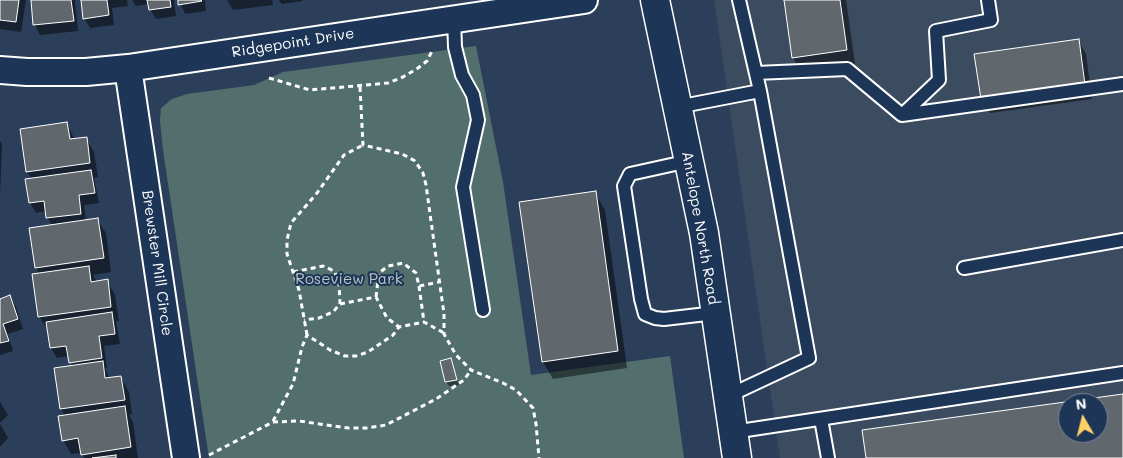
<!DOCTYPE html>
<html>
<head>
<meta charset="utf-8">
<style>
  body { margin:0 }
  #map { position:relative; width:1123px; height:458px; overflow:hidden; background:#2b3f5b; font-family:Mali,sans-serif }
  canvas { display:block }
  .north { position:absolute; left:1058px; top:393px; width:50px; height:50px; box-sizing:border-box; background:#1d3557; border:1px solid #77869a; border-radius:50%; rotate:352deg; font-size:14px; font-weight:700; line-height:20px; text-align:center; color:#fff }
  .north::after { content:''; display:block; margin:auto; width:18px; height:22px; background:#ffd166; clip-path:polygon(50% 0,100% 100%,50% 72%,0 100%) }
</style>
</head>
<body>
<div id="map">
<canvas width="1123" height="458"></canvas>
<div class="north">N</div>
</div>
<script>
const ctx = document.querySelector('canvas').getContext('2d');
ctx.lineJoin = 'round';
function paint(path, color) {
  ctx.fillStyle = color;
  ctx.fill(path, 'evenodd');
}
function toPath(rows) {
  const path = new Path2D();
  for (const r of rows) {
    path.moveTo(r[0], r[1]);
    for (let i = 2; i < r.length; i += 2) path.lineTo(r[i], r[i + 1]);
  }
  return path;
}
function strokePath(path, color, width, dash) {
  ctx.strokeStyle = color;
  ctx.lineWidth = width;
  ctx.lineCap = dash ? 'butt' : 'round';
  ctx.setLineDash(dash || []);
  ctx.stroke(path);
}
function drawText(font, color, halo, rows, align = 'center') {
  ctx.font = font + ' Mali,sans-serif';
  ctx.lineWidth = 4;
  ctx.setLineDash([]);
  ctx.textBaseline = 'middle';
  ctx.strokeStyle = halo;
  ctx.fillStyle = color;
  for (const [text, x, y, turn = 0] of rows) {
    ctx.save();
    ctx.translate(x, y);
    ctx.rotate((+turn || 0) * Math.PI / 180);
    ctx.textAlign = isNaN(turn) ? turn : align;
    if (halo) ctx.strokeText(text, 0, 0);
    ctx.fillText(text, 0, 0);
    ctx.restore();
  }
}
const built = toPath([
  [714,0,1123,0,1123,458,780,458],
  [1068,403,1098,403,1098,433,1068,433]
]);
const green = toPath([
  [476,46,503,182,531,375,670,356,684,458,209,458,163,150,160,121,161,108,172,99,187,94,254,85,283,72]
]);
const shadow = toPath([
  [0,0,26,0,21,32,0,29],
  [32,0,75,0,78,31,40,35,35,25],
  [82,0,127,0,128,6,112,8,114,25,90,28,84,18],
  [132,0,174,0,176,16,156,19,150,9,149,4,136,6],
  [179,0,205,0,206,11,185,14],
  [227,0,272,0,273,5,233,10],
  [279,0,302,0,303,1,282,4],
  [785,0,846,0,855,64,801,72,793,58],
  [1078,40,1086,54,1092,99,990,113,982,99],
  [67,124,75,140,86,138,94,152,98,177,94,178,99,203,84,205,86,221,97,219,106,233,111,272,93,275,97,282,107,281,115,295,119,321,116,321,120,344,104,346,107,368,105,368,110,379,121,378,129,392,132,414,129,415,133,422,138,458,84,458,82,453,71,454,63,440,65,416,61,409,56,369,72,366,69,356,57,358,51,348,48,330,39,316,40,275,36,268,52,226,48,218,47,211,36,213,30,203,32,179,27,172],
  [0,141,2,144,0,197],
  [595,193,605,210,627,368,553,379,543,362],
  [10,297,16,307,23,329,8,334,13,351,0,355,0,300],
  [450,359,459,385,449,386,446,381],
  [0,402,8,415,0,423],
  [0,424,8,438,0,447]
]);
const building = toPath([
  [0,0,19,0,16,22,0,20,0,0],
  [31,0,71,0,74,21,33,25,31,0],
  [81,0,107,0,109,15,83,19,81,0],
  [147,0,170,0,171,7,149,10,147,0],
  [178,0,201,0,202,1,178,5,178,0],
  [784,0,840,0,847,50,792,58,784,0],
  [1079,39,1085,85,981,99,974,54,1079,39],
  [67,122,70,139,87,137,90,163,26,172,20,129,67,122],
  [91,170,95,193,79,195,81,214,46,218,44,201,29,203,25,179,91,170],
  [596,191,618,351,542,362,519,202,596,191],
  [98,218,104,258,35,268,29,228,98,218],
  [89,266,91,282,108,279,111,307,38,317,32,274,89,266],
  [10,295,18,319,3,324,9,341,0,343,0,299,10,295],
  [112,312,115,334,99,336,102,358,69,363,66,346,50,348,46,322,112,312],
  [451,358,457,380,445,382,440,361,451,358],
  [103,361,105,378,121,376,125,400,60,409,54,368,103,361],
  [1123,394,1123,458,866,458,862,430,1123,394],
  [1068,403,1098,403,1098,433,1068,433,1068,403],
  [125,406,131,447,81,455,78,438,62,441,58,416,125,406],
  [116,455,116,458,92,458,116,455]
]);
const path = toPath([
  [269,78,310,90,388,83,403,77,418,68,427,61,432,51],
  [360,87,363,145,402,154,415,161,423,173,426,185,444,314,444,334,456,355,471,370,503,383,516,390,533,408,536,424,539,458],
  [293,272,323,266,334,271,339,281,340,304,333,312,319,318,304,320],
  [419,286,424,322],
  [376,297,379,273,388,266,403,263,416,273,419,286,439,282],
  [340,304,376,297,387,318,399,327],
  [307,335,299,290,287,254,287,240,291,223,317,193,344,155,363,145],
  [273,421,293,384,302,347,307,335,330,350,345,356,356,356,368,352,393,335,399,327,424,322,444,333],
  [209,455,273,422,299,421,348,428,367,428,386,425,436,399,464,380,471,370]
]);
const service = toPath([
  [454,18,455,47,462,75,473,95,478,120,463,187,483,310],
  [756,73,847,69,902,115,1123,84],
  [677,107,760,91,739,0],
  [902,115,939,80,936,31,991,20,988,0],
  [689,161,630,174,624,186,641,299,645,314,655,318,664,319,715,313],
  [964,268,1123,240],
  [728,396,809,358,760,91],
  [821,419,828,458],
  [733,432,1123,373]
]);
const minor = toPath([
  [128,68,186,458],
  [0,70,27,72,86,72,128,68,584,0]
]);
const secondary = toPath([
  [655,0,704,233,737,458]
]);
const streetNames = [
  ["Ridgepoint Drive",293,43,-9],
  ["Antelope North Road",700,228,80],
  ["Brewster Mill Circle",157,263,82]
];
const parkNames = [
  ["Roseview Park",349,279]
];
paint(built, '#3b4b60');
paint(green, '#526f6e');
paint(shadow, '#0007');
paint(building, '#61686d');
strokePath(building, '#fff', 1);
strokePath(service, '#fff', 16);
strokePath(minor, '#fff', 30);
strokePath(secondary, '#fff', 31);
strokePath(path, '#fff', 3, [5, 4]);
strokePath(service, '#1d3557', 12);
strokePath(minor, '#1d3557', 26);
strokePath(secondary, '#1d3557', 28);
drawText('15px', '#fff', '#1d3557', streetNames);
drawText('15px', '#bac5c5', '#1d3557', parkNames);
</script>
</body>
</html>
